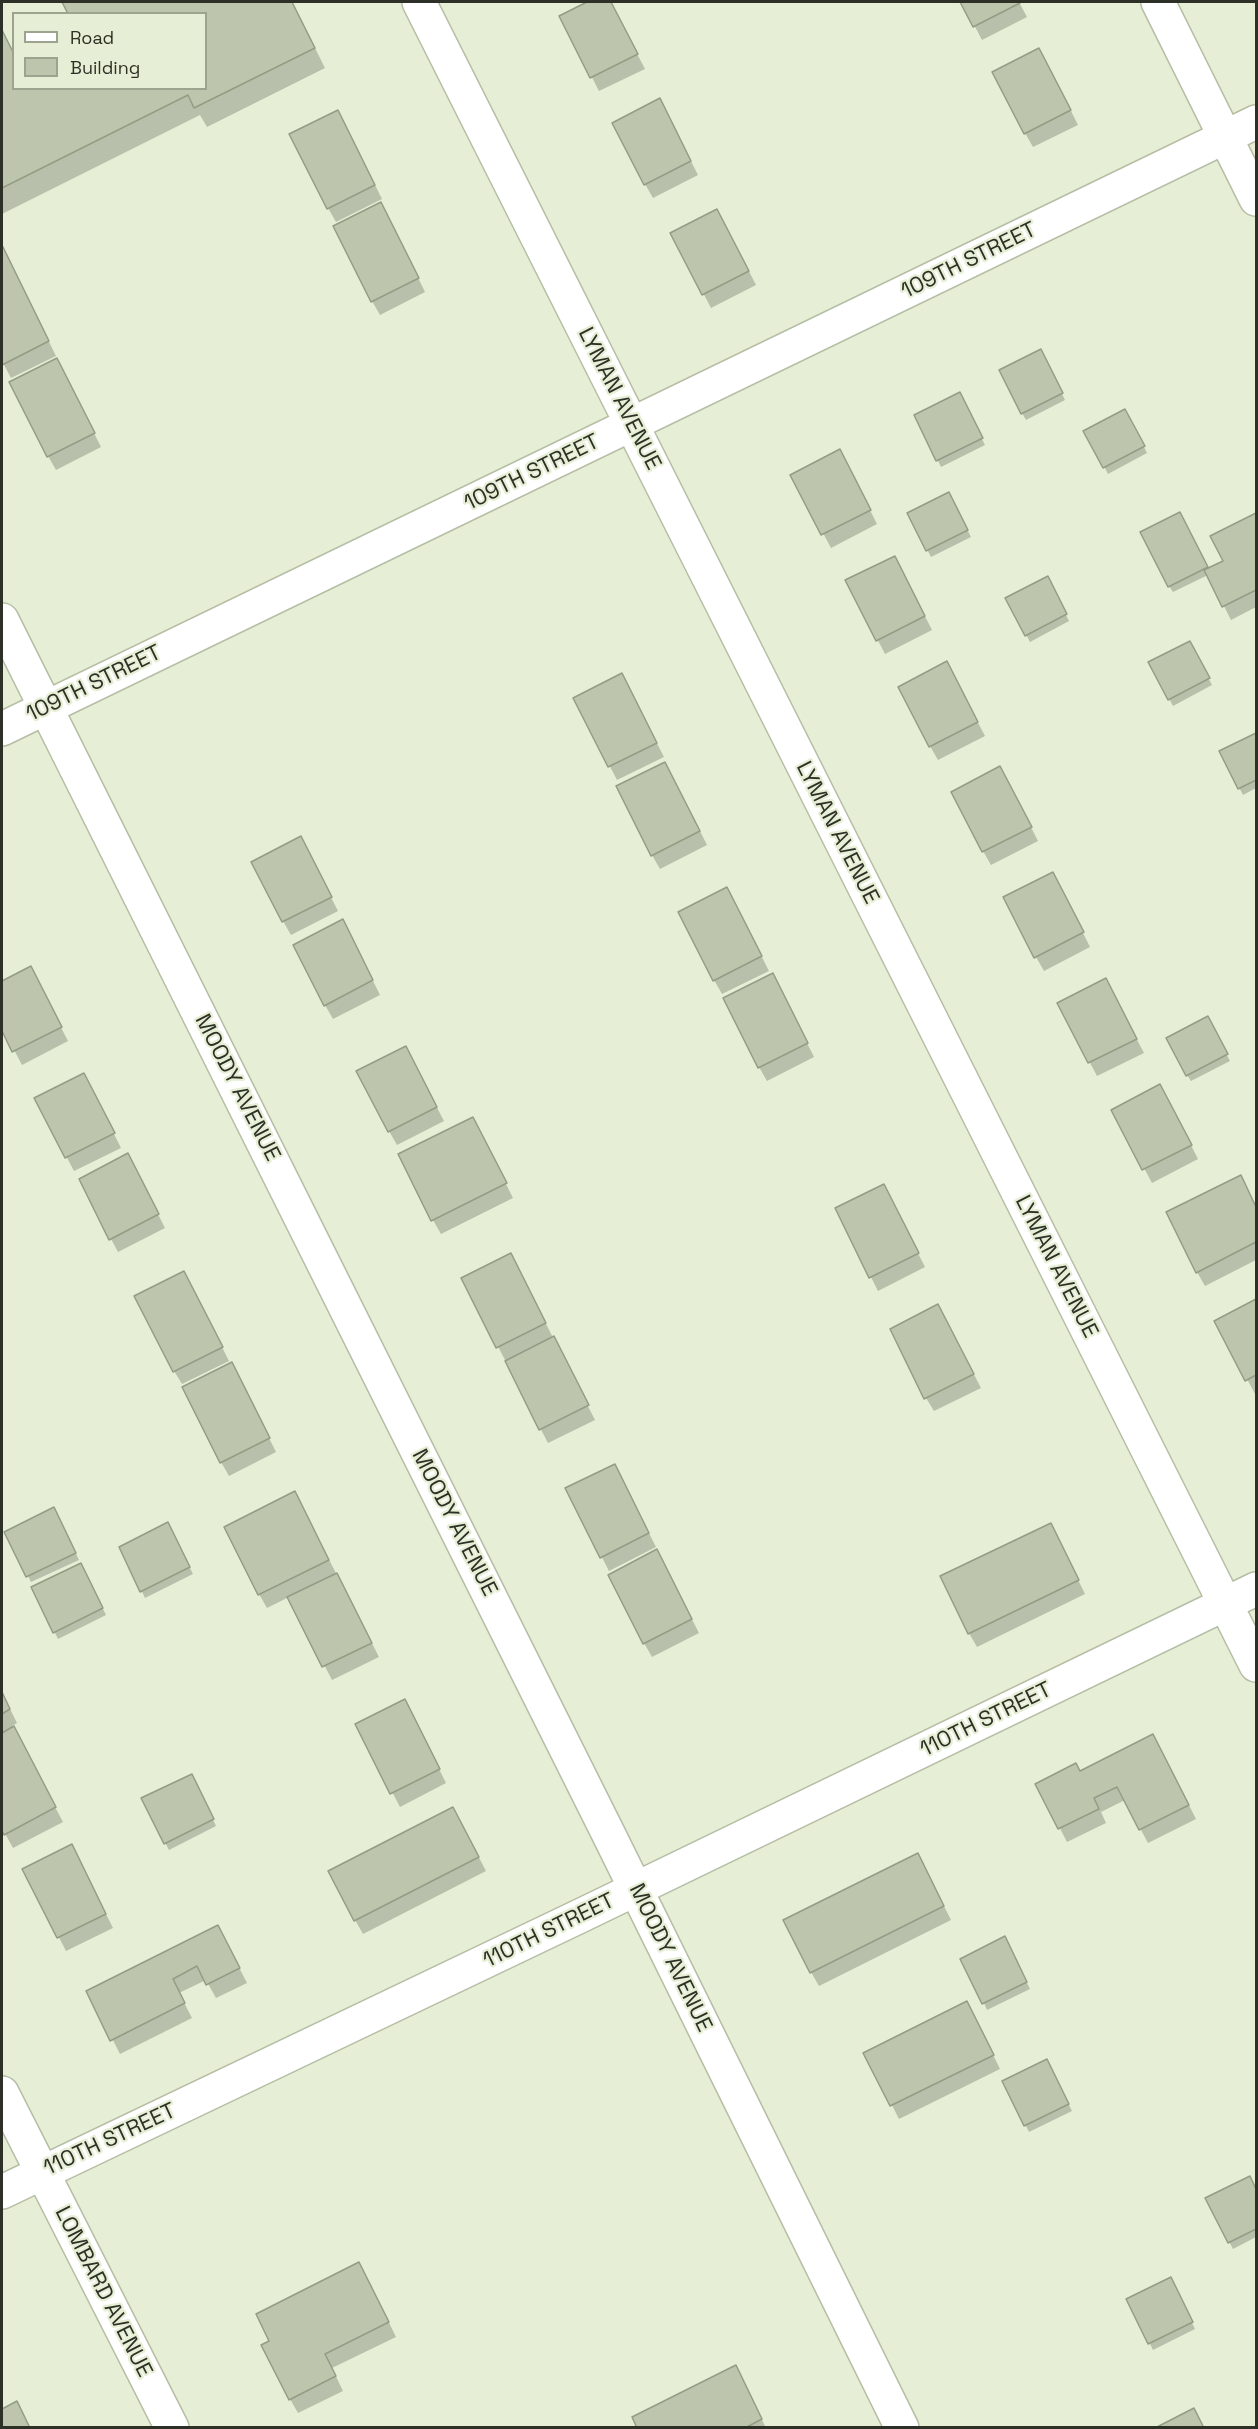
<!DOCTYPE html>
<html>
<head>
<meta charset="utf-8">
<style>
  body { margin:0 }
  #map { position:relative; width:1258px; height:2429px; overflow:hidden; background:#e6efd5; font-family:"Space Grotesk",sans-serif }
  canvas { display:block }
  .frame { position:absolute; inset:0; border:3px solid #2d3026; pointer-events:none }
  .legend { position:absolute; left:12px; top:12px; width:195px; height:78px; box-sizing:border-box; background:#e6efd5; border:2px solid #9ca38f; margin:0; padding:8px 10px; list-style:none; font-size:18px; color:#2d3026 }
  .legend li { display:flex; align-items:center; gap:12px; height:30px }
  .legend b { width:30px; border:2px solid #9ca38f }
</style>
</head>
<body>
<div id="map">
<canvas width="1258" height="2429"></canvas>
<div class="frame"></div>
<ul class="legend">
<li><b style="height:8px;background:#fff"></b>Road</li>
<li><b style="height:16px;background:#bdc6ad"></b>Building</li>
</ul>
</div>
<script>
const ctx = document.querySelector('canvas').getContext('2d');
ctx.lineJoin = 'round';
function paint(path, color) {
  ctx.fillStyle = color;
  ctx.fill(path, 'evenodd');
}
function toPath(rows) {
  const path = new Path2D();
  for (const r of rows) {
    path.moveTo(r[0], r[1]);
    for (let i = 2; i < r.length; i += 2) path.lineTo(r[i], r[i + 1]);
  }
  return path;
}
function strokePath(path, color, width, dash) {
  ctx.strokeStyle = color;
  ctx.lineWidth = width;
  ctx.lineCap = dash ? 'butt' : 'round';
  ctx.setLineDash(dash || []);
  ctx.stroke(path);
}
function drawText(font, color, halo, rows, align = 'center') {
  ctx.font = font + ' "Space Grotesk",sans-serif';
  ctx.lineWidth = 4.5;
  ctx.setLineDash([]);
  ctx.textBaseline = 'middle';
  ctx.strokeStyle = halo;
  ctx.fillStyle = color;
  for (const [text, x, y, turn = 0] of rows) {
    ctx.save();
    ctx.translate(x, y);
    ctx.rotate((+turn || 0) * Math.PI / 180);
    ctx.textAlign = isNaN(turn) ? turn : align;
    if (halo) ctx.strokeText(text, 0, 0);
    ctx.fillText(text, 0, 0);
    ctx.restore();
  }
}
const shadow = toPath([
  [64,2,292,2,325,68,207,127,200,115,2,214,2,30,14,54,14,88,206,88,206,14,69,14],
  [590,2,610,2,645,69,599,91,561,17],
  [962,2,1019,2,1027,17,982,40],
  [1047,63,1078,125,1033,147,1025,133],
  [667,114,698,175,653,198,645,184],
  [345,125,382,199,336,222,328,208],
  [389,218,425,292,380,315,372,301],
  [725,224,756,285,711,308,672,234],
  [2,247,56,356,11,378,2,361],
  [1044,357,1065,400,1026,420,1022,413],
  [64,373,101,447,56,470,48,456],
  [963,401,985,445,941,467,916,415],
  [1129,417,1147,453,1108,474,1086,431],
  [847,465,877,524,831,548,792,475],
  [952,500,971,537,931,557,909,514],
  [1256,514,1256,607,1231,620,1208,575,1173,592,1169,586,1183,520,1208,570,1225,562,1212,537],
  [902,571,932,630,885,654,847,581],
  [1051,585,1069,621,1030,642,1007,598],
  [1193,649,1212,685,1173,706,1150,662],
  [954,677,985,736,938,760,930,746],
  [629,688,664,757,617,780,575,699],
  [1256,734,1256,788,1243,795,1221,752],
  [673,777,707,845,660,869,652,855],
  [1008,782,1038,841,991,865,983,851],
  [308,852,338,911,291,935,283,921],
  [1060,887,1090,947,1044,971,1036,957],
  [734,902,769,971,722,994,714,980],
  [350,935,380,995,333,1019,325,1005],
  [30,968,68,1041,22,1065,2,1027,2,983],
  [780,989,814,1057,767,1081,759,1067],
  [1113,994,1144,1053,1097,1076,1059,1004],
  [1211,1024,1230,1061,1191,1081,1187,1075],
  [413,1062,444,1121,397,1145,389,1131],
  [91,1088,121,1148,74,1171,36,1099],
  [1168,1100,1198,1159,1152,1183,1113,1110],
  [480,1132,513,1198,441,1234,433,1220],
  [135,1169,165,1228,118,1252,111,1239],
  [1248,1191,1256,1208,1256,1260,1205,1286,1197,1272],
  [891,1200,925,1267,878,1291,871,1277],
  [518,1269,595,1420,548,1443,463,1279],
  [192,1287,229,1361,182,1384,174,1371],
  [1256,1301,1256,1393,1255,1394,1217,1322],
  [946,1320,981,1388,934,1411,926,1398],
  [239,1378,276,1452,229,1476,221,1462],
  [622,1479,656,1547,609,1571,567,1489],
  [302,1507,379,1657,332,1680,289,1597,267,1608,259,1594],
  [57,1515,79,1560,31,1582,28,1576],
  [171,1531,193,1574,145,1598,121,1548],
  [1058,1539,1085,1594,977,1647,969,1633],
  [664,1565,699,1633,652,1657,644,1643],
  [84,1571,106,1615,58,1639,33,1588],
  [2,1693,17,1723,12,1726,63,1822,13,1848,2,1828],
  [412,1715,446,1783,400,1807,357,1725],
  [1161,1750,1196,1819,1148,1843,1125,1800,1101,1812,1106,1823,1067,1842,1037,1784],
  [195,1782,216,1826,169,1850,143,1799],
  [461,1823,486,1871,363,1934,355,1920],
  [79,1860,113,1928,66,1951,24,1870],
  [925,1869,951,1920,819,1986,811,1972],
  [225,1940,247,1983,216,1998,206,1980,179,1993,192,2018,120,2054,88,1991],
  [1008,1945,1030,1989,987,2010,984,2003],
  [974,2016,1000,2069,899,2119,866,2054],
  [1050,2067,1072,2111,1029,2132,1004,2082],
  [1249,2178,1256,2191,1256,2237,1233,2249,1207,2199],
  [367,2278,396,2337,332,2368,343,2391,298,2413,290,2399],
  [1174,2285,1195,2329,1153,2350,1128,2299],
  [743,2381,766,2428,639,2428]
]);
const building = toPath([
  [62,2,292,2,315,48,194,108,188,95,2,188,2,30,14,54,14,88,206,88,206,14,68,14,62,2],
  [587,2,611,2,638,54,590,78,559,16,587,2],
  [960,2,1020,2,1020,3,973,27,960,2],
  [1039,48,1071,110,1024,134,992,72,1039,48],
  [660,98,691,161,644,185,612,123,660,98],
  [338,110,375,185,327,209,289,134,338,110],
  [381,202,419,278,371,302,333,226,381,202],
  [717,209,749,271,702,295,670,233,717,209],
  [2,245,49,341,2,365,2,245],
  [1041,349,1063,393,1021,414,999,370,1041,349],
  [57,358,95,433,47,457,9,382,57,358],
  [960,392,983,438,936,461,914,415,960,392],
  [1125,409,1145,446,1103,468,1083,431,1125,409],
  [840,449,871,510,821,535,790,475,840,449],
  [949,492,968,530,926,551,907,513,949,492],
  [1180,512,1208,567,1168,587,1140,532,1180,512],
  [1256,513,1256,590,1222,607,1204,570,1223,561,1210,536,1256,513],
  [895,556,925,616,876,641,845,580,895,556],
  [1048,576,1067,614,1025,636,1005,598,1048,576],
  [1190,641,1210,678,1168,700,1148,662,1190,641],
  [947,661,978,722,929,747,898,687,947,661],
  [622,673,657,743,608,767,573,698,622,673],
  [1256,733,1256,780,1238,789,1219,751,1256,733],
  [665,762,700,831,651,856,616,786,665,762],
  [1000,766,1032,827,982,852,951,792,1000,766],
  [301,836,332,897,282,922,251,862,301,836],
  [1053,872,1084,932,1034,958,1003,897,1053,872],
  [727,887,762,956,713,981,678,912,727,887],
  [343,919,373,980,324,1006,293,945,343,919],
  [31,966,62,1027,12,1052,2,1031,2,981,31,966],
  [773,973,808,1043,758,1068,723,998,773,973],
  [1106,978,1137,1039,1088,1063,1057,1003,1106,978],
  [1208,1016,1228,1054,1186,1076,1166,1038,1208,1016],
  [406,1046,437,1107,388,1132,356,1071,406,1046],
  [84,1073,115,1133,65,1158,34,1098,84,1073],
  [1160,1084,1192,1145,1142,1170,1111,1110,1160,1084],
  [473,1117,507,1183,431,1221,398,1154,473,1117],
  [128,1153,159,1214,109,1240,79,1179,128,1153],
  [1241,1175,1256,1207,1256,1242,1196,1273,1166,1212,1241,1175],
  [884,1184,919,1253,869,1278,835,1208,884,1184],
  [511,1253,546,1323,496,1348,461,1278,511,1253],
  [184,1271,223,1347,173,1372,134,1296,184,1271],
  [1256,1299,1256,1375,1245,1381,1214,1321,1256,1299],
  [938,1304,974,1374,924,1399,890,1329,938,1304],
  [554,1336,589,1405,539,1430,505,1361,554,1336],
  [232,1362,270,1438,220,1463,182,1387,232,1362],
  [615,1464,649,1533,600,1558,565,1488,615,1464],
  [295,1491,329,1560,258,1595,224,1527,295,1491],
  [54,1507,76,1553,26,1577,4,1532,54,1507],
  [168,1522,190,1567,140,1592,119,1547,168,1522],
  [1051,1523,1079,1580,968,1634,940,1576,1051,1523],
  [657,1549,692,1619,643,1644,608,1575,657,1549],
  [81,1563,103,1608,53,1633,31,1587,81,1563],
  [337,1573,372,1643,322,1667,287,1597,337,1573],
  [2,1692,10,1709,2,1714,2,1692],
  [405,1699,440,1769,390,1794,355,1724,405,1699],
  [14,1726,56,1807,4,1835,2,1831,2,1733,14,1726],
  [1153,1734,1189,1805,1139,1830,1117,1787,1094,1798,1099,1809,1058,1829,1035,1784,1076,1763,1080,1771,1153,1734],
  [192,1774,214,1819,164,1844,141,1798,192,1774],
  [453,1807,479,1857,354,1921,328,1871,453,1807],
  [72,1844,106,1914,57,1938,22,1869,72,1844],
  [918,1853,944,1906,810,1973,783,1920,918,1853],
  [218,1925,240,1968,206,1985,197,1966,173,1979,185,2003,110,2041,86,1991,218,1925],
  [1005,1936,1027,1982,982,2004,960,1959,1005,1936],
  [967,2001,994,2055,890,2106,863,2053,967,2001],
  [1047,2059,1069,2104,1024,2126,1002,2081,1047,2059],
  [1250,2176,1256,2189,1256,2229,1228,2243,1205,2198,1250,2176],
  [359,2262,389,2322,325,2354,336,2376,289,2400,261,2345,269,2341,256,2314,359,2262],
  [1171,2277,1193,2322,1148,2344,1126,2299,1171,2277],
  [736,2365,762,2419,745,2428,637,2428,632,2417,736,2365],
  [17,2401,30,2428,2,2428,2,2409,17,2401],
  [1194,2408,1204,2428,1155,2428,1194,2408]
]);
const street = toPath([
  [419,2,1256,1665],
  [1158,2,1256,199],
  [2,620,608,1833,902,2428],
  [2,729,1256,122],
  [2,2093,172,2428],
  [2,2192,580,1916,1256,1589]
]);
const streetNames = [
  ["109TH STREET",969,261,-26],
  ["LYMAN AVENUE",619,399,63],
  ["109TH STREET",532,473,-26],
  ["109TH STREET",94,684,-26],
  ["LYMAN AVENUE",837,833,63],
  ["MOODY AVENUE",237,1088,63],
  ["LYMAN AVENUE",1056,1267,63],
  ["MOODY AVENUE",454,1523,63],
  ["110TH STREET",986,1720,-26],
  ["110TH STREET",549,1931,-26],
  ["MOODY AVENUE",670,1958,64],
  ["110TH STREET",110,2140,-25],
  ["LOMBARD AVENUE",103,2292,63]
];
paint(shadow, '#0003');
paint(building, '#bdc6ad');
strokePath(building, '#939c84', 1.5);
strokePath(street, '#b5bea5', 36);
strokePath(street, '#fff', 33);
drawText('22px', '#2d3026', '#e6efd5', streetNames);
</script>
</body>
</html>
